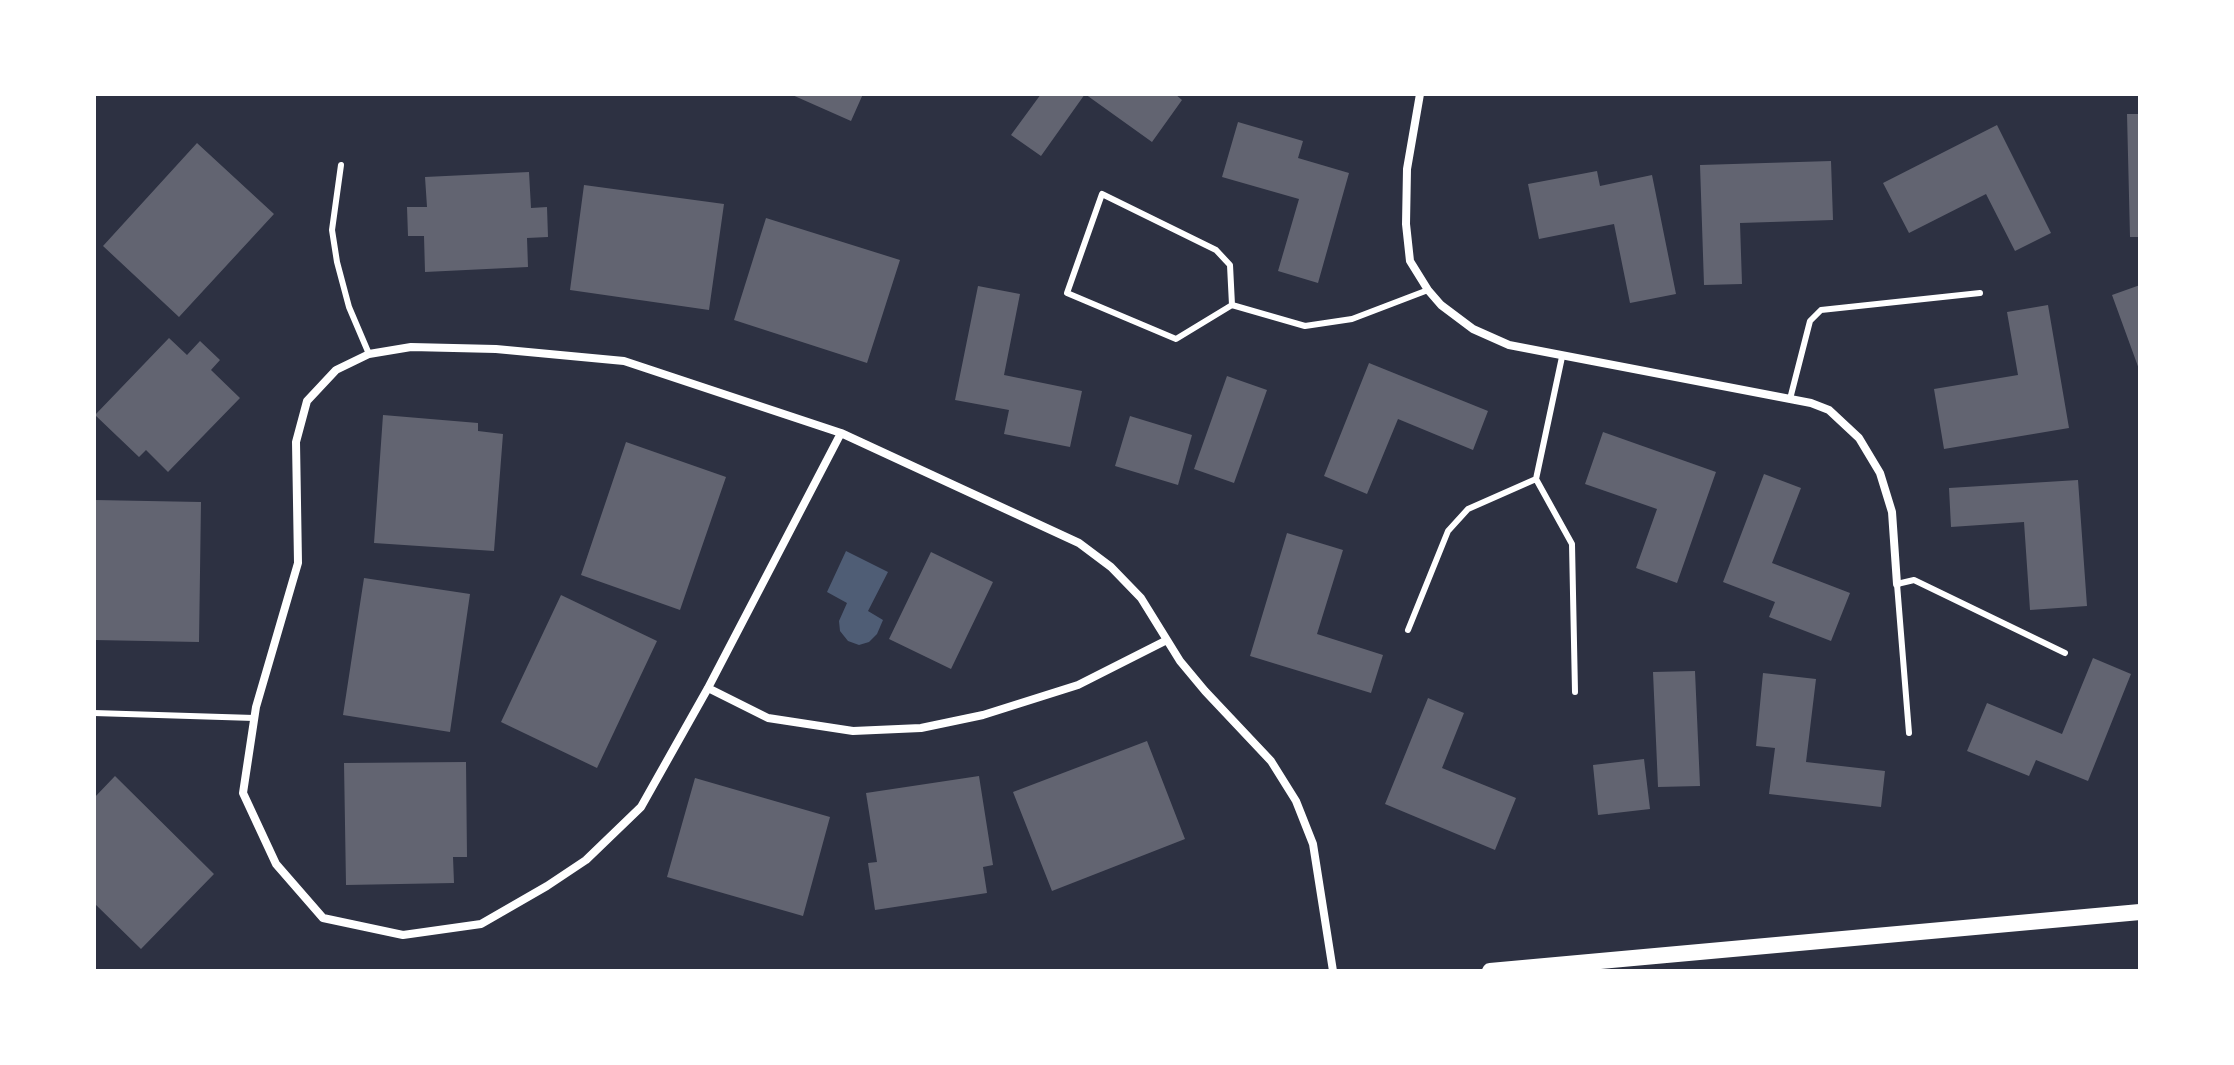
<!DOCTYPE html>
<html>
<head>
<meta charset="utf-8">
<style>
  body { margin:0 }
  #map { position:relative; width:2234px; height:1065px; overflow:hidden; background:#2d3142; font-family:Karla,sans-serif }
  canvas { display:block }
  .frame { position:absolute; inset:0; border:96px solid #fff; pointer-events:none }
</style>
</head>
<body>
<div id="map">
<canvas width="2234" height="1065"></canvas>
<div class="frame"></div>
</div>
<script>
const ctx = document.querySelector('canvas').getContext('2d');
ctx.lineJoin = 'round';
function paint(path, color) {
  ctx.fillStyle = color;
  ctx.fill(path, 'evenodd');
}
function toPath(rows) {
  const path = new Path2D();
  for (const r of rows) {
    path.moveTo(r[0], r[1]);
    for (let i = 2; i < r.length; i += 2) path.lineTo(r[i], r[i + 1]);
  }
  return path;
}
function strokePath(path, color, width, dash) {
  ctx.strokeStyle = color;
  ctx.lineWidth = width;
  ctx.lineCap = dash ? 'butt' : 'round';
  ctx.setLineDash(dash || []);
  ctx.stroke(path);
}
const water = toPath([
  [846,551,888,572,868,611,883,620,877,634,869,642,859,645,848,641,840,631,839,621,847,603,827,592]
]);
const building = toPath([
  [790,94,863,94,851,121],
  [1041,94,1175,94,1182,100,1152,142,1085,94,1041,156,1011,135],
  [2127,114,2140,114,2140,237,2130,237],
  [1238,122,1303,141,1298,158,1349,173,1318,283,1278,271,1299,199,1222,177],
  [1997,125,2051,233,2015,251,1986,194,1909,233,1883,183],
  [197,143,274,214,179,317,103,246],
  [1831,161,1833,220,1740,223,1742,284,1704,285,1700,165],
  [1597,171,1600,186,1652,175,1676,294,1630,303,1614,224,1539,239,1528,184],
  [529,172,531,208,547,207,548,237,527,238,528,267,425,272,424,236,408,236,407,207,427,207,425,177],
  [584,185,724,204,709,310,570,290],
  [766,218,900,260,867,363,734,320],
  [2140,285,2140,372,2112,295],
  [978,286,1020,294,1004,375,1082,391,1070,447,1004,434,1009,410,955,400],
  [2048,305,2069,428,1944,449,1934,389,2018,375,2007,312],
  [169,338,187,355,200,341,220,360,211,370,240,398,168,472,146,450,139,457,95,415],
  [1369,363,1488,411,1473,450,1398,419,1367,494,1324,476],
  [1227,376,1267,390,1234,483,1194,469],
  [383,415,478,423,478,431,503,434,494,551,374,543],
  [1130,416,1192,435,1178,485,1115,466],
  [1603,432,1716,472,1677,583,1636,568,1657,509,1585,484],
  [626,442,726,477,680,610,581,575],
  [1764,474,1801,488,1772,563,1850,593,1831,641,1769,617,1775,602,1723,582],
  [2078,480,2087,606,2030,610,2024,522,1951,527,1949,488],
  [95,500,201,502,199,642,94,640],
  [1287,533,1343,550,1317,634,1383,655,1371,693,1250,656],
  [931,552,993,582,951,669,889,639],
  [364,578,470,594,450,732,343,715],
  [561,595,657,641,597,768,501,722],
  [2093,658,2131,674,2088,781,2036,760,2029,776,1967,751,1987,703,2062,734],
  [1695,671,1700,786,1658,787,1653,672],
  [1763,673,1816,679,1806,762,1885,771,1881,807,1769,794,1775,748,1756,746],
  [1428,698,1464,713,1442,768,1516,798,1495,850,1385,804],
  [1147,741,1185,839,1052,891,1013,792],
  [1644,759,1650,809,1598,815,1593,765],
  [466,762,467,857,453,857,454,883,346,885,344,763],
  [115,776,214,874,141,949,94,903,94,798],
  [979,776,993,865,983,867,987,893,875,910,868,863,877,862,866,793],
  [695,778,830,817,803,916,667,877]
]);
const service = toPath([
  [341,165,332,230,337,262,349,307,369,354],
  [1232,305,1230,265,1216,250,1102,194,1067,293,1176,339,1232,305,1305,326,1352,319,1428,290],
  [1790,399,1810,321,1821,310,1980,293],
  [1536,479,1572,544,1575,692],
  [1408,630,1448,531,1468,509,1536,479,1562,357],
  [94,713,254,718],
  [1909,733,1897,584,1914,580,2065,653]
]);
const minor = toPath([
  [1420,94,1407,169,1406,224,1410,261,1428,290,1441,305,1473,329,1509,345,1811,403,1829,410,1859,438,1880,473,1892,512,1897,584],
  [841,433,708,688,641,807,586,860,547,886,481,924,403,935,323,918,276,864,243,793,256,707,298,563,296,442,307,401,336,370,369,354,411,347,496,349,624,361,841,433,1079,543,1111,567,1141,598,1180,661,1205,691,1271,761,1296,801,1313,844,1333,971],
  [708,688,768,718,853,731,921,728,983,715,1078,685,1167,640]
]);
const secondary = toPath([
  [1490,971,2140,912]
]);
paint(water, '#4f5d75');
paint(building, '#626471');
strokePath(service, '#fff', 6);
strokePath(minor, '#fff', 8);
strokePath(secondary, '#fff', 16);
</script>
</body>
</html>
